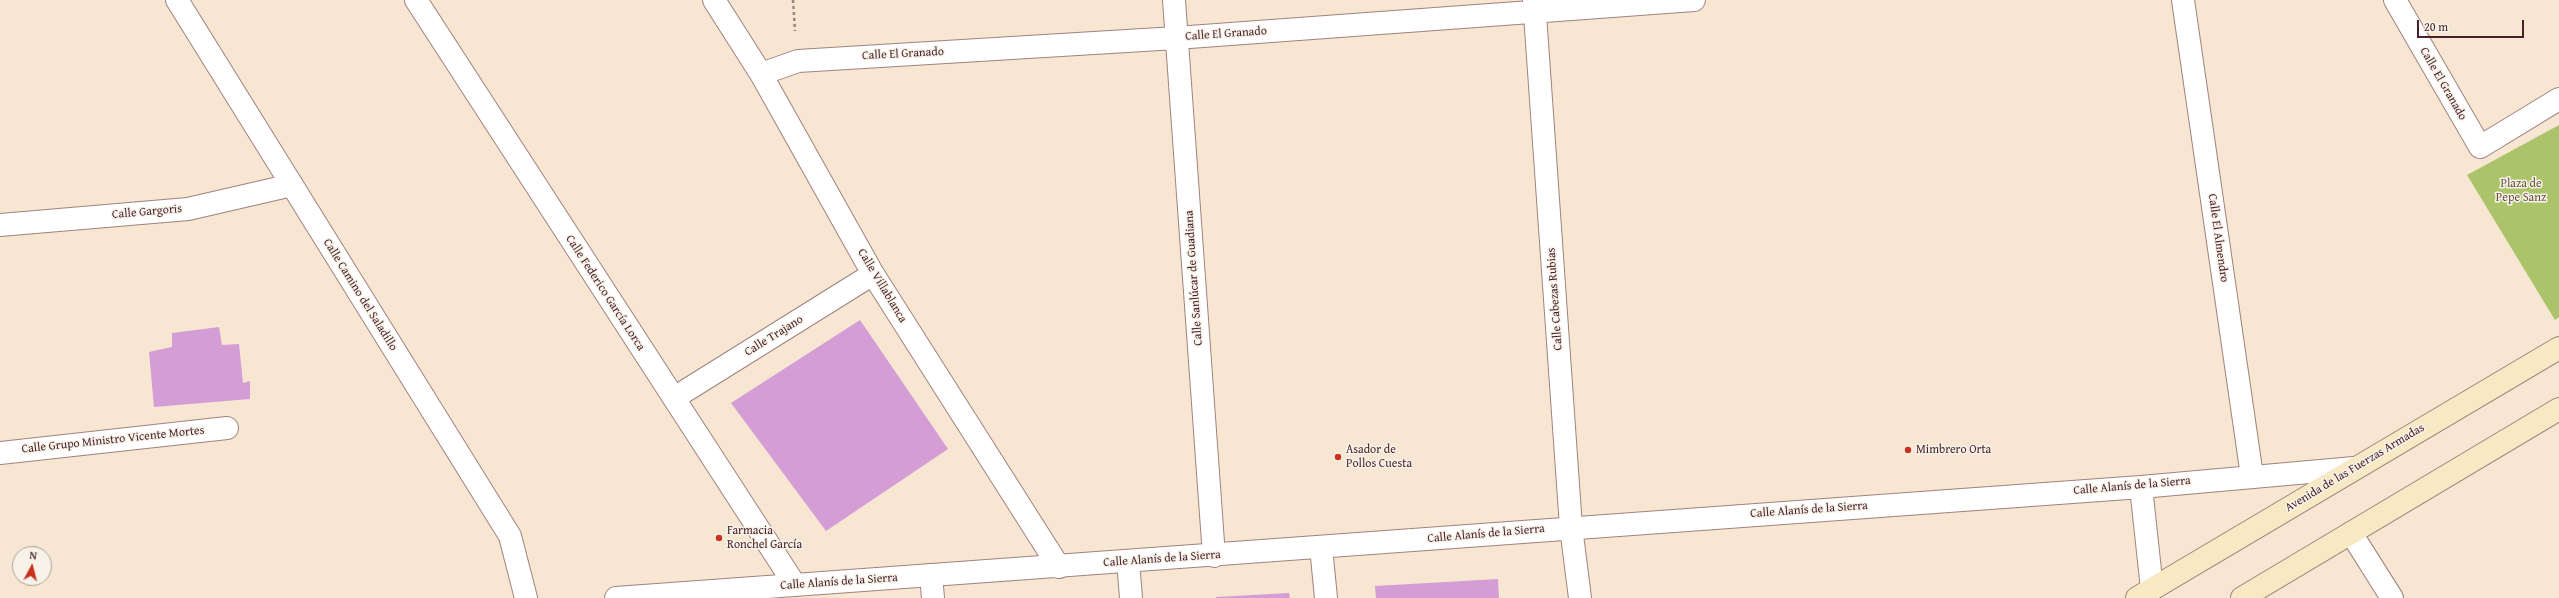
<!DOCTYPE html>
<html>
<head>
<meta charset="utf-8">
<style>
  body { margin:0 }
  #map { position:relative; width:2559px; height:598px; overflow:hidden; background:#f6e6d2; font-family:"Gentium Book Plus",serif }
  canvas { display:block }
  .north { position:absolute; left:12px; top:546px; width:40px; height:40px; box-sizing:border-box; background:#f7f3e8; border:1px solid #b29e9c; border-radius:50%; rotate:7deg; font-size:11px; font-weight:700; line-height:16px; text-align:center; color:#4a1f2b }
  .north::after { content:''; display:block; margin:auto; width:14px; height:18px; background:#c8321e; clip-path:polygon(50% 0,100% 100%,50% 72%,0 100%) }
  .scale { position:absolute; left:2417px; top:20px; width:107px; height:18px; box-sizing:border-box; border:2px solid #4a1f2b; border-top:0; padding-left:5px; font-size:12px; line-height:14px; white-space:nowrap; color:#4a1f2b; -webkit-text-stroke:3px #f7f3e8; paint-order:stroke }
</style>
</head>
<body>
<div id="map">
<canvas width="2559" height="598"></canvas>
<div class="north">N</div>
<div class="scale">20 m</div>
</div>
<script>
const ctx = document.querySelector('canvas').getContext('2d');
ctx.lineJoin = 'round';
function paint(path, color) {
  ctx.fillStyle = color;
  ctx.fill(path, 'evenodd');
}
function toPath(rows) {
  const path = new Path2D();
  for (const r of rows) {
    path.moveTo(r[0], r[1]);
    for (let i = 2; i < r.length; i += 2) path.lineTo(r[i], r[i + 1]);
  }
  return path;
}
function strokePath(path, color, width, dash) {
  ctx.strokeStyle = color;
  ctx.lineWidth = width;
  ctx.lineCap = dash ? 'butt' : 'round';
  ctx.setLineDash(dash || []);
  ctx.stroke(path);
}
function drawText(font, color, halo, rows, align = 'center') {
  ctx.font = font + ' "Gentium Book Plus",serif';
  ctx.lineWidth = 3;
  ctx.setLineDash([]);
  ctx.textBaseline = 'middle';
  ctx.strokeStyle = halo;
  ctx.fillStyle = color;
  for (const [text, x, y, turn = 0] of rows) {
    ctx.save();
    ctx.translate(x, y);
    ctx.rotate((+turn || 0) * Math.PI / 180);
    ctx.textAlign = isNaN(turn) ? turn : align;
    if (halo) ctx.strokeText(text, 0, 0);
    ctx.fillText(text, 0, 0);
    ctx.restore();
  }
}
const green = toPath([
  [2559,125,2559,317,2555,320,2467,175]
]);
const building = toPath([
  [860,320,948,449,826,531,731,403],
  [219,327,222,345,239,344,243,383,250,381,250,399,154,407,149,352,172,347,172,333],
  [1498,579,1499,598,1376,598,1375,586],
  [1289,593,1290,598,1216,598,1216,597]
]);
const path = toPath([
  [793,0,795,31]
]);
const minor = toPath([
  [416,0,795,585],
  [714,0,761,74,873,274,1059,567],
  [1174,0,1214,556],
  [1534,0,1571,527,1580,598],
  [2183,0,2252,476],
  [2395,0,2480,147,2559,99],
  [761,74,798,61,1176,38,1694,0],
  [0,225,188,209,292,185],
  [674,398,873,274],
  [0,453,227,428],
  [2351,533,2392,598],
  [1321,547,1326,598],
  [1128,561,1131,598],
  [931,575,933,598]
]);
const tertiary = toPath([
  [177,0,510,536,526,598],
  [2141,487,2152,589],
  [616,598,2141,487,2354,468]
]);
const secondary = toPath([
  [2137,598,2559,348],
  [2242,598,2559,409]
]);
const markers = [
  [1908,450,4,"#c8321e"],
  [1338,457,4,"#c8321e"],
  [719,538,4,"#c8321e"]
];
const streetNames = [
  ["Calle El Granado",1226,34,-4],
  ["Calle El Granado",903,54,-3],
  ["Calle El Granado",2443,84,60],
  ["Calle Gargoris",147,212,-5],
  ["Calle El Almendro",2218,238,82],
  ["Calle Sanlúcar de Guadiana",1194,278,-94],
  ["Calle Villablanca",882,286,59],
  ["Calle Federico García Lorca",605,293,57],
  ["Calle Camino del Saladillo",360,295,58],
  ["Calle Cabezas Rubias",1555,299,-94],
  ["Calle Trajano",774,336,-32],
  ["Calle Grupo Ministro Vicente Mortes",113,440,-6],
  ["Avenida de las Fuerzas Armadas",2355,468,-31],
  ["Calle Alanís de la Sierra",2132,486,-5],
  ["Calle Alanís de la Sierra",1809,510,-4],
  ["Calle Alanís de la Sierra",1486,534,-5],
  ["Calle Alanís de la Sierra",1162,559,-4],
  ["Calle Alanís de la Sierra",839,582,-4]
];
const parkNames = [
  ["Plaza de",2521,184],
  ["Pepe Sanz",2521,198]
];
const poiNames = [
  ["Asador de",1346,450],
  ["Pollos Cuesta",1346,464],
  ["Mimbrero Orta",1916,450],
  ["Farmacia",727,531],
  ["Ronchel García",727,545]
];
paint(green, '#abc46a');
paint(building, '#d49dd6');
strokePath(minor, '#a0827e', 24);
strokePath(tertiary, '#a0827e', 24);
strokePath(secondary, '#a0827e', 24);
strokePath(path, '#a0827e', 2.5, [3, 3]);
strokePath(minor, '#fff', 22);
strokePath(tertiary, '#fff', 22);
strokePath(secondary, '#f6e9c3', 22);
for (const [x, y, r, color] of markers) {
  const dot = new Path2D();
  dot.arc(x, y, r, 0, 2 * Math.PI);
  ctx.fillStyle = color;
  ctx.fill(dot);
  strokePath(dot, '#f7f3e8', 1.5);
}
drawText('12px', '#4a1f2b', '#f7f3e8', streetNames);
drawText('12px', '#67513e', '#f7f3e8', parkNames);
drawText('12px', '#4a1f2b', '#f7f3e8', poiNames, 'left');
</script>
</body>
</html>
